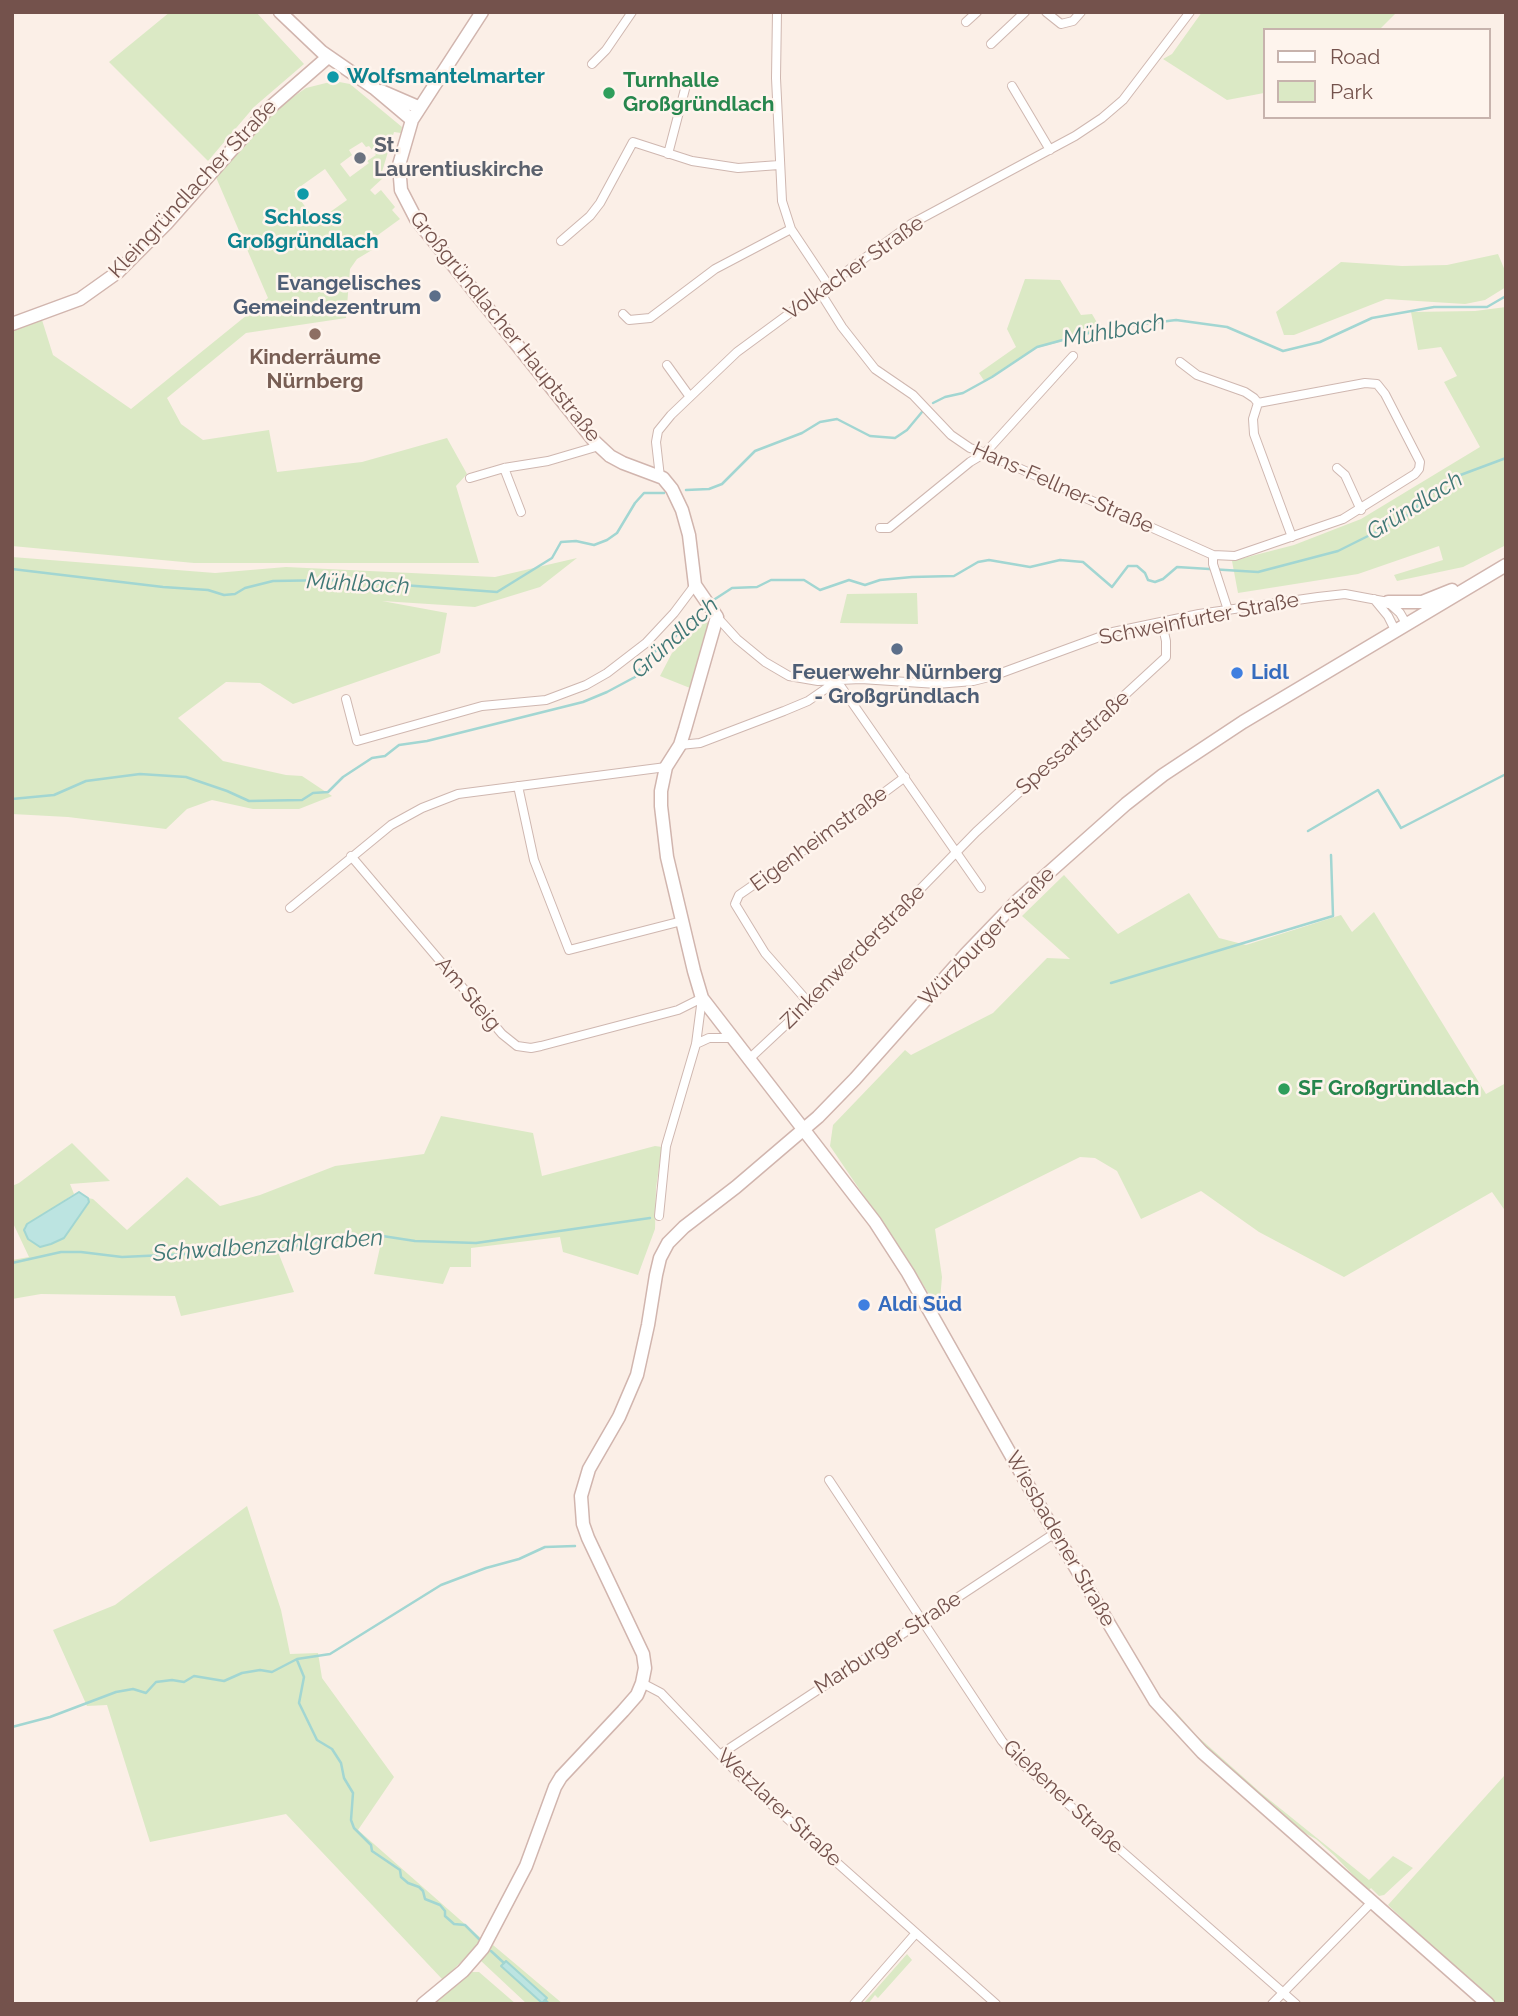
<!DOCTYPE html>
<html>
<head>
<meta charset="utf-8">
<style>
  body { margin:0 }
  #map { position:relative; width:1518px; height:2016px; overflow:hidden; background:#fbefe7; font-family:Raleway,sans-serif }
  canvas { display:block }
  .frame { position:absolute; inset:0; border:14px solid #74524c; pointer-events:none }
  .legend { position:absolute; left:1263px; top:28px; width:228px; height:91px; box-sizing:border-box; background:#fef4ed; border:2px solid #c7b3ad; margin:0; padding:9px 12px; list-style:none; font-size:21px; color:#74524c }
  .legend li { display:flex; align-items:center; gap:14px; height:35px }
  .legend b { width:35px; border:2px solid #c7b3ad }
</style>
</head>
<body>
<div id="map">
<canvas width="1518" height="2016"></canvas>
<div class="frame"></div>
<ul class="legend">
<li><b style="height:9px;background:#fff"></b>Road</li>
<li><b style="height:19px;background:#dbe9c5"></b>Park</li>
</ul>
</div>
<script>
const ctx = document.querySelector('canvas').getContext('2d');
ctx.lineJoin = 'round';
function paint(path, color) {
  ctx.fillStyle = color;
  ctx.fill(path, 'evenodd');
}
function toPath(rows) {
  const path = new Path2D();
  for (const r of rows) {
    path.moveTo(r[0], r[1]);
    for (let i = 2; i < r.length; i += 2) path.lineTo(r[i], r[i + 1]);
  }
  return path;
}
function strokePath(path, color, width, dash) {
  ctx.strokeStyle = color;
  ctx.lineWidth = width;
  ctx.lineCap = dash ? 'butt' : 'round';
  ctx.setLineDash(dash || []);
  ctx.stroke(path);
}
function drawText(font, color, halo, rows, align = 'center') {
  ctx.font = font + ' Raleway,sans-serif';
  ctx.lineWidth = 5;
  ctx.setLineDash([]);
  ctx.textBaseline = 'middle';
  ctx.strokeStyle = halo;
  ctx.fillStyle = color;
  for (const [text, x, y, turn = 0] of rows) {
    ctx.save();
    ctx.translate(x, y);
    ctx.rotate((+turn || 0) * Math.PI / 180);
    ctx.textAlign = isNaN(turn) ? turn : align;
    if (halo) ctx.strokeText(text, 0, 0);
    ctx.fillText(text, 0, 0);
    ctx.restore();
  }
}
const green = toPath([
  [170,12,256,12,304,64,254,107,208,161,109,62],
  [1202,12,1397,12,1379,30,1264,30,1264,93,1227,100,1163,59,1172,54],
  [334,81,350,84,402,127,401,133,394,132,381,175,383,178,370,190,375,195,381,190,395,207,392,210,400,219,367,243,372,250,357,259,350,269,346,318,246,333,167,398,181,424,203,440,269,430,277,472,362,462,447,438,467,474,456,486,479,563,194,563,12,546,12,328,42,320,53,355,131,409,268,298,215,175,253,132,277,108,306,88],
  [362,142,366,147,369,146,376,155,367,161,369,163,350,177,340,164,352,155,349,150],
  [325,169,347,200,316,222,294,191],
  [1498,254,1506,273,1506,287,1485,300,1465,304,1386,299,1294,335,1284,335,1276,312,1341,262,1402,266,1447,265],
  [1025,279,1060,280,1081,315,1092,314,1102,331,1037,348,985,382,979,373,1016,347,1007,329],
  [1506,307,1506,545,1463,567,1397,581,1394,575,1443,560,1439,546,1358,574,1238,593,1232,561,1294,545,1361,519,1480,447,1444,382,1457,376,1441,347,1418,350,1411,312,1475,311],
  [12,557,215,573,286,567,495,577,577,558,540,587,475,607,382,601,447,613,440,653,293,704,260,683,226,682,178,718,223,761,286,775,302,776,332,796,299,809,253,809,212,800,187,809,166,829,68,817,12,814],
  [917,593,918,624,840,623,847,594],
  [710,622,690,688,660,676,672,653,703,623],
  [1064,875,1118,934,1189,893,1219,938,1246,945,1341,915,1352,932,1374,912,1486,1094,1506,1083,1506,1212,1492,1192,1344,1277,1259,1232,1201,1191,1141,1219,1117,1171,1095,1158,1080,1157,935,1229,942,1277,939,1311,913,1268,830,1146,833,1125,905,1050,911,1055,993,1013,1047,958,1070,959,1022,916],
  [441,1116,533,1133,542,1176,655,1146,662,1147,656,1188,655,1229,638,1275,563,1252,560,1237,471,1248,471,1267,450,1267,443,1284,374,1274,383,1234,278,1252,294,1292,181,1316,175,1296,41,1294,12,1299,12,1260,29,1257,12,1221,12,1186,19,1183,72,1143,110,1181,70,1184,74,1194,24,1227,24,1230,28,1239,72,1225,87,1206,89,1202,88,1198,93,1199,127,1230,187,1177,220,1206,260,1195,335,1166,424,1154],
  [247,1506,281,1610,290,1654,318,1653,322,1678,394,1777,358,1830,483,1940,443,1980,286,1814,150,1842,107,1705,87,1706,53,1630,115,1605],
  [1175,1711,1196,1735,1261,1793,1369,1880,1393,1856,1413,1868,1384,1895,1379,1896,1371,1888,1368,1891,1335,1856,1316,1839,1297,1829,1197,1739,1173,1714],
  [1504,1776,1506,1778,1506,2004,1494,2004,1388,1905],
  [493,1945,563,2004,527,2004,480,1960],
  [907,1954,912,1960,878,1998,875,1995,868,2004,863,2004],
  [472,1972,479,1972,516,2004,433,2004]
]);
const water = toPath([
  [79,1192,88,1198,89,1202,64,1238,51,1244,40,1247,28,1239,24,1230,27,1224,79,1192],
  [506,1961,547,1998,542,2003,501,1966,506,1961]
]);
const stream = toPath([
  [933,403,945,397,963,393,992,377,1037,347,1103,329,1176,320,1227,327,1283,351,1320,342,1372,318,1434,307,1487,307,1506,296],
  [686,490,709,489,722,484,755,451,802,433,820,422,837,419,870,436,895,438,907,430,922,412],
  [12,569,163,587,208,590,224,595,235,594,245,588,273,581,335,580,497,592,552,558,561,542,576,541,594,545,607,540,617,533,635,503,644,493,664,493],
  [712,601,732,588,757,587,771,580,804,580,820,590,849,580,865,585,880,580,912,577,954,576,978,562,989,560,1030,567,1060,560,1083,562,1112,587,1128,566,1137,566,1145,573,1148,580,1155,582,1163,579,1177,567,1258,572,1338,551,1404,518,1447,480,1506,458],
  [12,799,54,795,86,781,140,774,186,777,227,791,249,801,302,800,313,793,328,792,343,777,372,758,385,756,399,745,427,741,583,702,607,692,635,677,645,661,658,649,674,638,704,607],
  [1308,831,1378,790,1401,828,1506,774],
  [1111,983,1333,916,1331,855],
  [12,1263,61,1252,81,1252,122,1257,274,1250,329,1240,376,1235,415,1241,476,1243,650,1218],
  [297,1660,304,1677,299,1703,317,1740,332,1749,341,1763,344,1778,353,1793,351,1820,354,1828,371,1845,372,1851,400,1870,401,1877,408,1883,419,1887,423,1891,425,1899,440,1905,445,1911,445,1916,454,1924,465,1925,479,1939],
  [12,1727,50,1717,116,1692,133,1689,146,1693,156,1682,172,1680,184,1682,194,1676,224,1681,242,1673,260,1670,272,1672,297,1659,330,1654,441,1585,486,1568,519,1559,545,1547,575,1546],
  [491,1951,504,1963],
  [545,2000,549,2004]
]);
const street = toPath([
  [777,12,776,78,782,201,791,229,829,286],
  [1046,12,1061,24,1073,21,1081,12],
  [966,22,977,12],
  [991,44,1025,12],
  [592,64,606,50,632,12],
  [1012,86,1050,150],
  [668,154,685,89],
  [561,241,590,216,600,203,633,142,692,161,738,168,779,165],
  [820,292,842,327,875,369,913,395,951,435,970,448,985,453,1213,555,1235,556,1343,519,1415,474,1419,469,1420,462,1385,394,1377,384,1365,383,1258,403],
  [623,314,629,320,650,318,715,269,791,229],
  [1180,362,1197,375,1245,392,1254,398,1258,403],
  [667,365,690,397],
  [1258,403,1253,419,1254,434,1292,537],
  [504,468,521,512],
  [1337,468,1345,475,1361,510],
  [660,477,656,442,658,431,671,415,737,352,911,224,1075,136,1102,118,1123,100,1190,12],
  [470,478,504,468,548,461,599,446],
  [880,528,889,528,970,462,985,453,1073,356],
  [1213,555,1213,564,1228,610],
  [1374,599,1388,616,1396,632],
  [717,617,737,639,765,662,789,676,818,681,861,679,937,684,973,681,993,676,1113,632,1199,614,1318,597,1345,594,1388,602,1400,613,1407,625],
  [346,699,357,741,482,706,546,700,586,685,607,673,646,643,674,613,695,585],
  [680,745,700,743,784,711,808,701,837,681,981,888],
  [518,786,534,860,569,950,682,921],
  [351,856,502,1034,517,1046,531,1048,541,1046,678,1010,702,998],
  [290,908,391,825,422,808,458,794,666,767],
  [809,1003,765,953,735,904,739,895,850,818,905,777],
  [696,1044,709,1038,731,1038],
  [748,1060,809,1003,976,832,1166,657,1166,641,1162,623],
  [659,1216,666,1146,696,1044,702,998],
  [829,1480,1002,1741,1019,1761,1296,2004],
  [642,1683,661,1693,745,1781,996,2004],
  [721,1754,1055,1533],
  [854,2004,916,1933],
  [1272,2004,1372,1902]
]);
const secondary = toPath([
  [280,12,322,52,374,88,412,120],
  [482,12,412,120,399,165,401,190,416,219,595,442,610,456,623,463,663,478,672,489,682,510,689,535,695,585,717,617,685,729,680,745,666,767,661,791,661,806,667,857,694,971,702,998,875,1222,908,1273,1055,1533,1155,1701,1202,1752,1488,2004],
  [381,91,418,107],
  [12,324,80,299,118,272,166,224,266,111,328,57],
  [1388,602,1422,602,1452,590],
  [423,2004,463,1971,483,1948,526,1866,555,1787,561,1777,623,1711,637,1695,642,1683,645,1668,643,1654,588,1538,583,1524,581,1496,589,1469,619,1417,637,1375,648,1325,656,1275,660,1258,668,1243,684,1227,736,1187,818,1117,855,1079,966,954,1018,900,1126,804,1163,775,1243,722,1506,565]
]);
const markers = [
  [333,77,7,"#0f9aa8"],
  [609,93,7,"#2e9e5b"],
  [360,158,7,"#6b7280"],
  [303,194,7,"#0f9aa8"],
  [435,296,7,"#5c6f8a"],
  [315,334,7,"#8d6e63"],
  [897,649,7,"#5c6f8a"],
  [1237,673,7,"#3f7fe0"],
  [1284,1089,7,"#2e9e5b"],
  [864,1305,7,"#3f7fe0"]
];
const cultureNames = [
  ["Wolfsmantelmarter",347,77],
  ["Schloss",303,218,"center"],
  ["Großgründlach",303,242,"center"]
];
const leisureNames = [
  ["Turnhalle",623,81],
  ["Großgründlach",623,105],
  ["SF Großgründlach",1298,1089]
];
const worshipNames = [
  ["St.",374,146],
  ["Laurentiuskirche",374,170]
];
const streetNames = [
  ["Kleingründlacher Straße",193,189,-47],
  ["Volkacher Straße",854,268,-35],
  ["Großgründlacher Hauptstraße",505,327,51],
  ["Hans-Fellner-Straße",1063,488,24],
  ["Schweinfurter Straße",1199,619,-11],
  ["Spessartstraße",1073,743,-42],
  ["Eigenheimstraße",819,839,-36],
  ["Würzburger Straße",987,937,-46],
  ["Zinkenwerderstraße",853,957,-45],
  ["Am Steig",468,994,50],
  ["Wiesbadener Straße",1060,1539,60],
  ["Marburger Straße",888,1643,-33],
  ["Gießener Straße",1063,1797,43],
  ["Wetzlarer Straße",779,1808,43]
];
const serviceNames = [
  ["Evangelisches",421,284],
  ["Gemeindezentrum",421,308],
  ["Feuerwehr Nürnberg",897,673,"center"],
  ["- Großgründlach",897,697,"center"]
];
const educationNames = [
  ["Kinderräume",315,358],
  ["Nürnberg",315,382]
];
const shopNames = [
  ["Lidl",1251,673],
  ["Aldi Süd",878,1305]
];
const waterNames = [
  ["Mühlbach",1114,331,-10],
  ["Gründlach",1415,506,-32],
  ["Mühlbach",358,584,3],
  ["Gründlach",675,638,-42],
  ["Schwalbenzahlgraben",268,1246,-4]
];
paint(green, '#dbe9c5');
paint(water, '#bce4e1');
strokePath(water, '#a2d6d2', 2);
strokePath(stream, '#a2d6d2', 2.5);
strokePath(street, '#cfb7b0', 10);
strokePath(secondary, '#d1b5ae', 15);
strokePath(street, '#fff', 8);
strokePath(secondary, '#fff', 12);
for (const [x, y, r, color] of markers) {
  const dot = new Path2D();
  dot.arc(x, y, r, 0, 2 * Math.PI);
  ctx.fillStyle = color;
  ctx.fill(dot);
  strokePath(dot, '#fef4ed', 2.5);
}
drawText('bold 21px', '#0d838f', '#fef4ed', cultureNames, 'left');
drawText('bold 21px', '#27864d', '#fef4ed', leisureNames, 'left');
drawText('bold 21px', '#5b616d', '#fef4ed', worshipNames, 'left');
drawText('21px', '#74524c', '#fef4ed', streetNames);
drawText('bold 21px', '#4e5e75', '#fef4ed', serviceNames, 'right');
drawText('bold 21px', '#785e54', '#fef4ed', educationNames);
drawText('bold 21px', '#366cbe', '#fef4ed', shopNames, 'left');
drawText('italic 23px', '#407876', '#fef4ed', waterNames);
</script>
</body>
</html>
